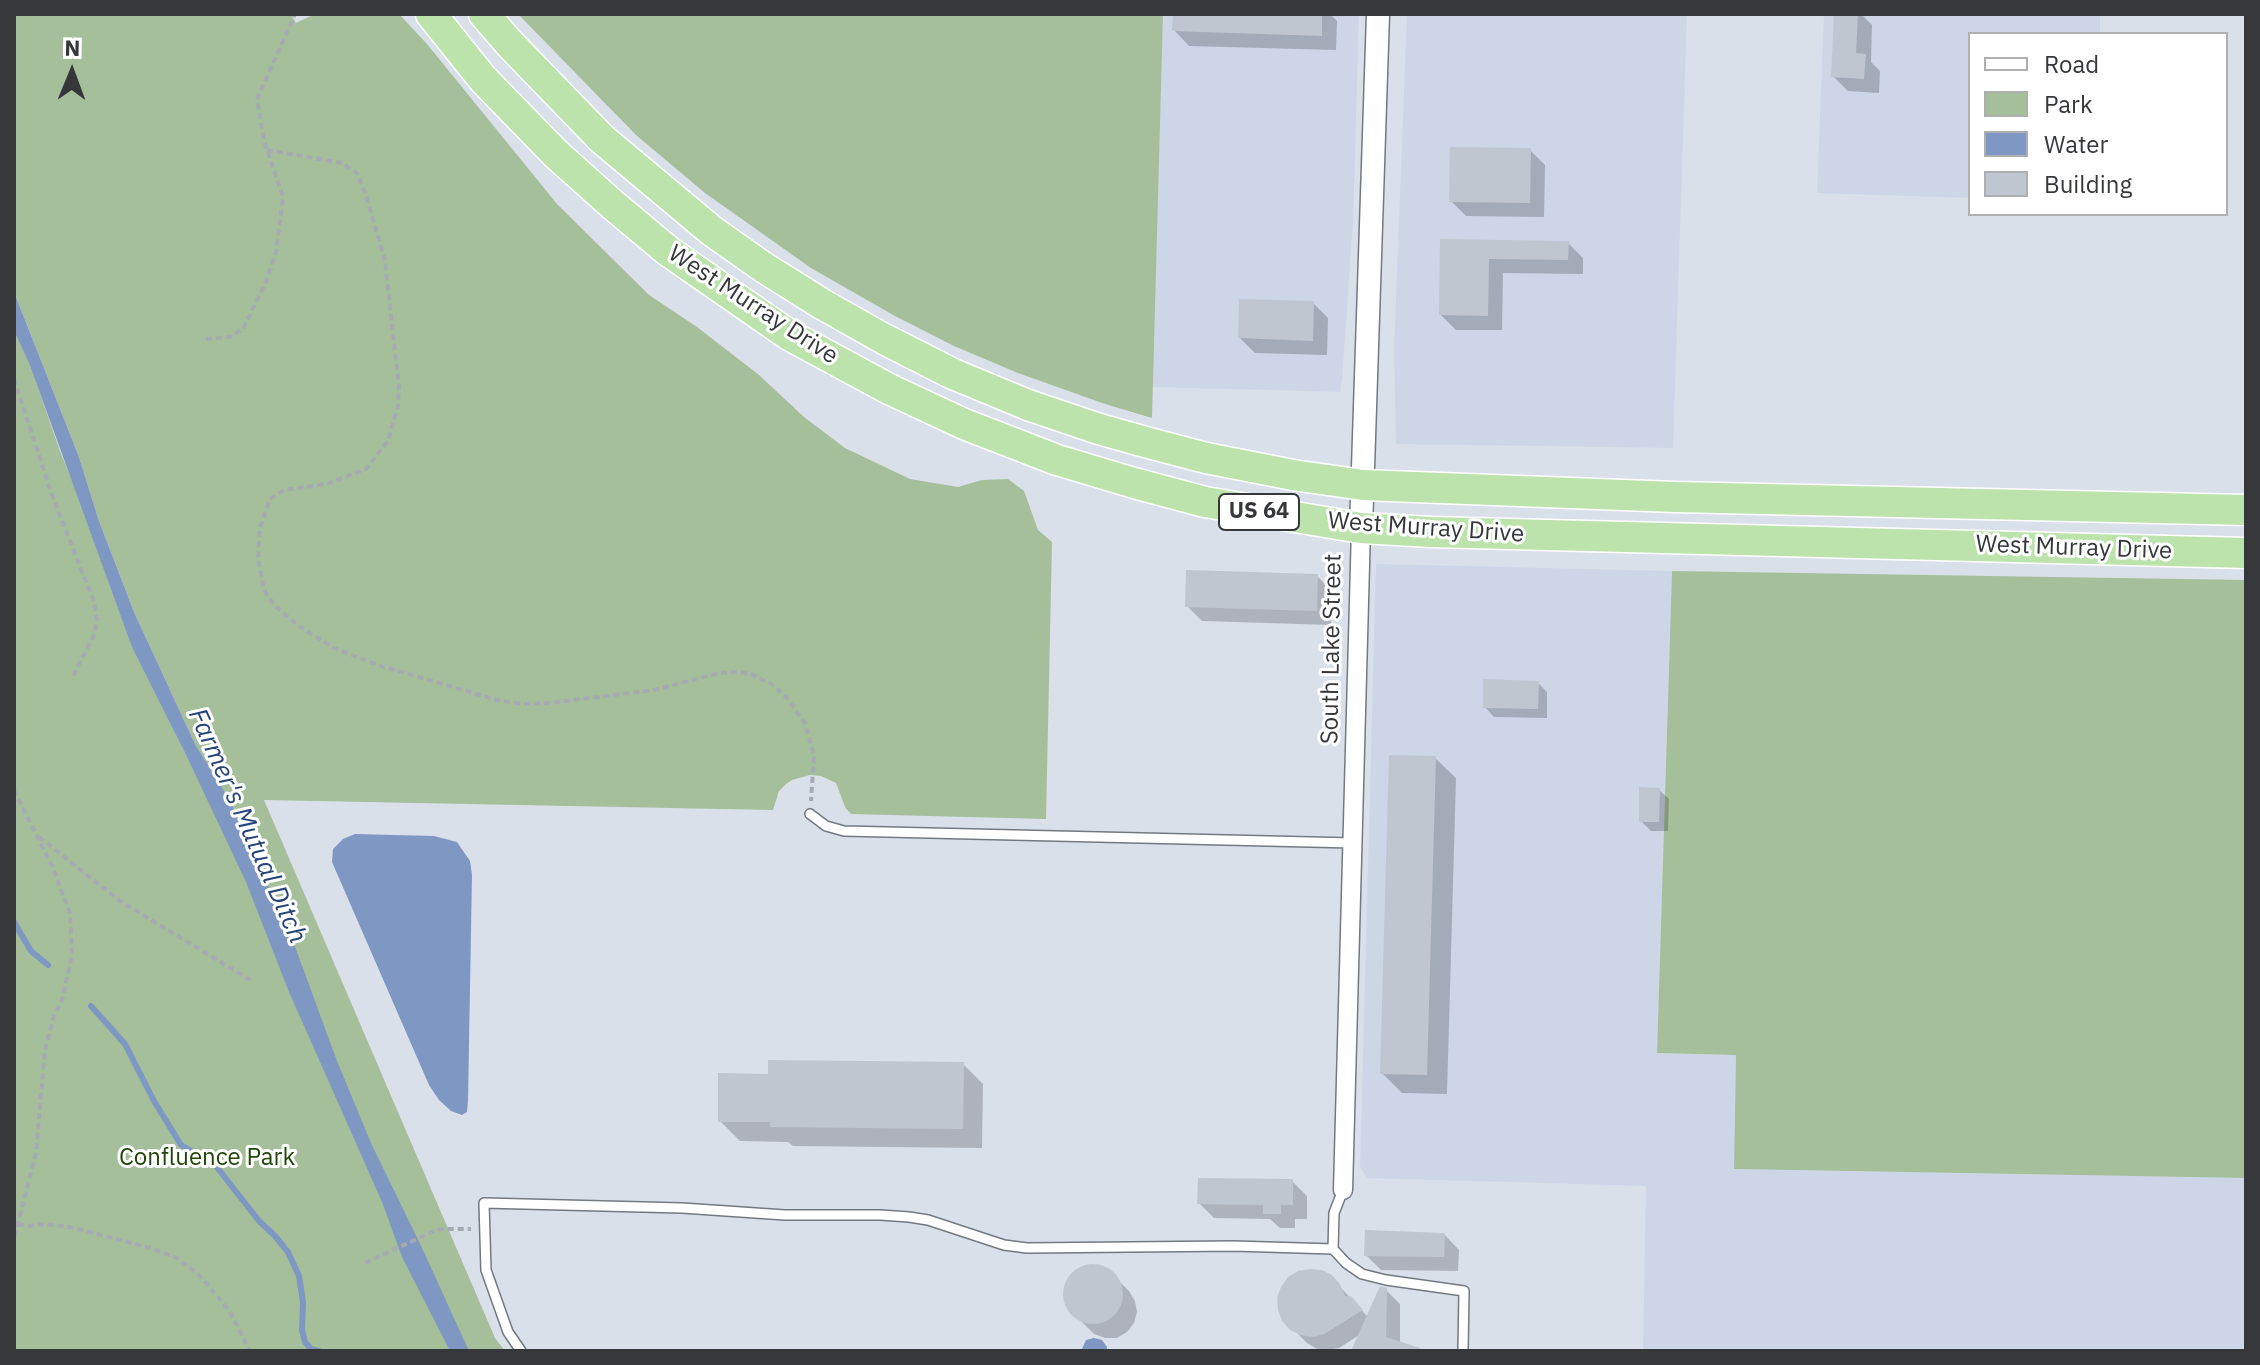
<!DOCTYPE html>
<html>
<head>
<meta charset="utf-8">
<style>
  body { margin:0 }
  #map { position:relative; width:2260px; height:1365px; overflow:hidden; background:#dae0ea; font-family:"IBM Plex Sans",sans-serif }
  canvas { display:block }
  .frame { position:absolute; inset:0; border:16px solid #35373b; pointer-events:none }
  .legend { position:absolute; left:1968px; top:32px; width:260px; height:184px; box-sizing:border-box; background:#fff; border:2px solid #aeafb1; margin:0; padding:10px 14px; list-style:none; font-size:24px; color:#35373b }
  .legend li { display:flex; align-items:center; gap:16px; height:40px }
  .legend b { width:40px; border:2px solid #aeafb1 }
  .north { position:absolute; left:32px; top:32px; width:80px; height:80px; -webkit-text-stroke:6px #fff; paint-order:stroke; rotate:1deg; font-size:22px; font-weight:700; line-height:32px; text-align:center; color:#35373b }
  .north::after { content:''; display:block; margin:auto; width:28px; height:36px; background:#35373b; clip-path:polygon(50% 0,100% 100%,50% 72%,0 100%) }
</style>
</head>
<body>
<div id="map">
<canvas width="2260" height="1365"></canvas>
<div class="frame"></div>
<ul class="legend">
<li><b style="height:10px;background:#fff"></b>Road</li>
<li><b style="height:22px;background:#a5bf9a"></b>Park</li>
<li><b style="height:22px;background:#7f98c3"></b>Water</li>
<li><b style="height:22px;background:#c0c6d0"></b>Building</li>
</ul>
<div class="north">N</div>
</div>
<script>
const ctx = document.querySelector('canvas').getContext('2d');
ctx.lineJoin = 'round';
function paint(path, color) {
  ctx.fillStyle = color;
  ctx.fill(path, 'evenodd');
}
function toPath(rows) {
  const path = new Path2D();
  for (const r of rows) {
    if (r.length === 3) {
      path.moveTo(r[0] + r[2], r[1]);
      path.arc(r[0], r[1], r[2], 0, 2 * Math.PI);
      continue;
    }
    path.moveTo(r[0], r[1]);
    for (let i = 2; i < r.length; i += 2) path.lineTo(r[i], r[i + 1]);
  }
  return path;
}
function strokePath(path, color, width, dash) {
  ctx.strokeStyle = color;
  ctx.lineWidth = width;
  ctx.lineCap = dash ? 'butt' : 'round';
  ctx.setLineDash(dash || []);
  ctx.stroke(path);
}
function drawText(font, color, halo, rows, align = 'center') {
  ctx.font = font + ' "IBM Plex Sans",sans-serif';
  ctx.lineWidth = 6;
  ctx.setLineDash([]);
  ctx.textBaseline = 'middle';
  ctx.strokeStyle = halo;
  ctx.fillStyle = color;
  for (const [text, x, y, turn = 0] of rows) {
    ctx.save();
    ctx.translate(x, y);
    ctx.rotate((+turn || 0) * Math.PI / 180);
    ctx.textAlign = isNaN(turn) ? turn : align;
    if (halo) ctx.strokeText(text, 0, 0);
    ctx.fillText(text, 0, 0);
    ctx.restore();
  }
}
const built = toPath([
  [1163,14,1359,14,1353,223,1342,379,1340,392,1152,387],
  [1407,14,1687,14,1673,448,1396,444,1394,349],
  [1824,14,2100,14,2100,34,1970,34,1970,198,1817,193],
  [1376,564,1672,571,1657,1053,1736,1055,1734,1169,2246,1178,2246,1351,1643,1351,1646,1186,1367,1178,1360,1167]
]);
const green = toPath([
  [14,14,291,14,296,23,315,14,399,14,427,44,557,204,649,295,697,327,759,375,804,417,845,448,910,479,958,487,982,480,1008,479,1024,491,1038,530,1052,542,1046,819,851,814,845,807,836,783,821,776,810,775,792,780,786,784,779,791,773,810,264,800,495,1338,505,1351,14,1351,14,331,29,362,60,451,174,730,188,759,228,798,195,744,134,612,99,521,79,457,14,292],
  [518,14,1163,14,1152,418,1105,404,1018,373,954,346,895,316,811,268,705,193,636,135],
  [1672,571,2246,580,2246,1178,1734,1169,1736,1055,1657,1053]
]);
const water = toPath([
  [14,292,79,457,99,521,134,612,195,744,229,799,243,829,293,941,337,1061,371,1143,423,1250,469,1351,450,1351,402,1257,382,1202,289,992,246,882,188,759,132,647,29,363,14,331],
  [355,834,434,836,457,842,470,861,472,875,468,1101,467,1112,462,1115,451,1111,439,1100,429,1085,332,862,333,849,343,839],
  [1094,1338,1102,1340,1107,1347,1107,1351,1081,1351,1086,1340]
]);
const shadow = toPath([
  [1175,14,1330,14,1337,21,1336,50,1189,46,1174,30],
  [1836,14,1861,14,1872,25,1871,62,1880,71,1879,93,1848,91,1833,76],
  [1530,150,1545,165,1544,217,1466,216,1451,201],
  [1442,241,1568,243,1583,258,1583,274,1503,273,1502,330,1456,330,1441,315],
  [1313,303,1328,318,1327,355,1255,353,1240,338],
  [1317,576,1332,591,1331,625,1202,621,1187,606],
  [1538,683,1547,692,1547,718,1494,717,1485,707],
  [1435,758,1456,778,1447,1094,1402,1093,1382,1073],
  [1659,790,1669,799,1668,831,1651,831,1641,821],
  [963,1064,983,1084,982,1148,793,1146,788,1142,740,1141,720,1121,770,1076],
  [1292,1181,1307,1196,1307,1219,1295,1219,1295,1228,1280,1228,1270,1219,1214,1218,1199,1203],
  [1444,1234,1459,1250,1458,1271,1381,1270,1366,1255],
  [1092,1266,1103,1269,1113,1275,1129,1291,1135,1301,1137,1312,1134,1323,1127,1332,1117,1338,1105,1338,1094,1334,1070,1310,1066,1299,1066,1287,1072,1277,1081,1269],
  [1331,1277,1368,1317,1386,1290,1400,1304,1400,1345,1406,1351,1354,1351,1361,1334,1339,1348,1328,1350,1317,1349,1307,1343,1284,1320]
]);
const stream = toPath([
  [14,922,31,951,48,965],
  [91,1006,125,1044,154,1101,181,1145,216,1166,259,1221,275,1236,288,1252,299,1276,303,1302,302,1330,305,1342,311,1349,319,1351]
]);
const building = toPath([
  [1173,14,1322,14,1322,36,1172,31],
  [1834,14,1858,14,1856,53,1866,54,1864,79,1831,77],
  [1450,147,1531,148,1530,203,1449,202],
  [1440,239,1569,241,1568,260,1489,259,1488,316,1439,315],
  [1239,299,1314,301,1313,341,1238,338],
  [1186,570,1318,574,1317,611,1185,607],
  [1483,679,1539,681,1538,709,1483,708],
  [1389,755,1436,756,1427,1075,1380,1074],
  [1639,787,1660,788,1659,822,1639,822],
  [768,1060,964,1062,963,1129,770,1127,770,1122,718,1122,718,1073,768,1074],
  [1198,1178,1293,1179,1293,1205,1281,1205,1281,1214,1263,1214,1263,1205,1197,1204],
  [1365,1230,1445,1233,1444,1257,1364,1256],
  [1093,1294,30],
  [1310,1269,1322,1270,1332,1275,1340,1284,1345,1296,1351,1296,1363,1310,1324,1334,1313,1337,1301,1335,1290,1330,1282,1321,1278,1310,1277,1298,1281,1287,1288,1277,1298,1271],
  [1380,1286,1387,1288,1386,1337,1420,1348,1420,1351,1351,1351]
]);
const path = toPath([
  [267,150,342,163,357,173,366,195,385,261,399,387,398,406,388,441,366,469,327,484,284,490,270,499,260,528,258,558,264,590,275,606,300,627,334,648,378,665,497,700,523,704,550,703,654,690,719,673,738,672,751,674,773,685,786,697,805,723,814,756,811,801],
  [206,339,229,337,243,329,266,282,276,252,283,197,264,141,257,99,295,14],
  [14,379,52,495,94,602,97,620,94,635,72,678],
  [14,790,52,866,70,913,72,955,62,1000,54,1016,45,1050,36,1153,14,1239],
  [39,837,120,901,252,981],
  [18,1224,30,1226,45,1224,70,1227,147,1247,177,1258,198,1274,229,1310,250,1351],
  [365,1263,434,1231,442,1229,471,1229]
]);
const service = toPath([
  [810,814,826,826,844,831,1353,843],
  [1343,1190,1334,1213,1333,1249,1346,1263,1362,1274,1386,1280,1464,1291,1463,1351],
  [521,1351,508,1332,486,1270,484,1203,682,1208,785,1215,880,1215,909,1217,928,1220,1004,1245,1027,1248,1234,1246,1333,1249]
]);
const minor = toPath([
  [1343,1190,1361,528]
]);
const tertiary = toPath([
  [1361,528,1378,14]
]);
const trunk = toPath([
  [431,14,483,79,556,154,613,205,668,251,789,335,889,389,964,424,1057,460,1134,483,1205,502,1361,528,1431,532,2246,553],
  [484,14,510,44,602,139,712,231,763,267,822,304,884,339,953,374,1028,405,1099,429,1149,443,1206,458,1293,475,1363,485,1675,497,2246,510]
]);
const shields = [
  [1259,512,80]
];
const shieldNames = [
  ["US 64",1259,512]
];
const streetNames = [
  ["West Murray Drive",753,305,33],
  ["West Murray Drive",1426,528,4],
  ["West Murray Drive",2074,548,2],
  ["South Lake Street",1332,649,-89]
];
const parkNames = [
  ["Confluence Park",207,1158]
];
const waterNames = [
  ["Farmer's Mutual Ditch",247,826,66]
];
paint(built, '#cdd6e7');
paint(green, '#a5bf9a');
paint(water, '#7f98c3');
paint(shadow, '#0003');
strokePath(stream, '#7f98c3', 6);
paint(building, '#c0c6d0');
strokePath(service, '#737981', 12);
strokePath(minor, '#737981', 21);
strokePath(tertiary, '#737981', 25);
strokePath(trunk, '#fff', 33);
strokePath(path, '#a6abb3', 4, [6, 4]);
strokePath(service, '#fff', 9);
strokePath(minor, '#fff', 18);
strokePath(tertiary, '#fff', 22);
strokePath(trunk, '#bce3ac', 30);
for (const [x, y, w] of shields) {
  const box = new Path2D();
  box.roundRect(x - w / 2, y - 18, w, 36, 6);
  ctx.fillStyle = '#fff';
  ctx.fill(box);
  strokePath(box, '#35373b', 2);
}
drawText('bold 22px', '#35373b', null, shieldNames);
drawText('24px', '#35373b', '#fff', streetNames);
drawText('24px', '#204707', '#fff', parkNames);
drawText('italic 26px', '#26447b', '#fff', waterNames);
</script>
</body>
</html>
